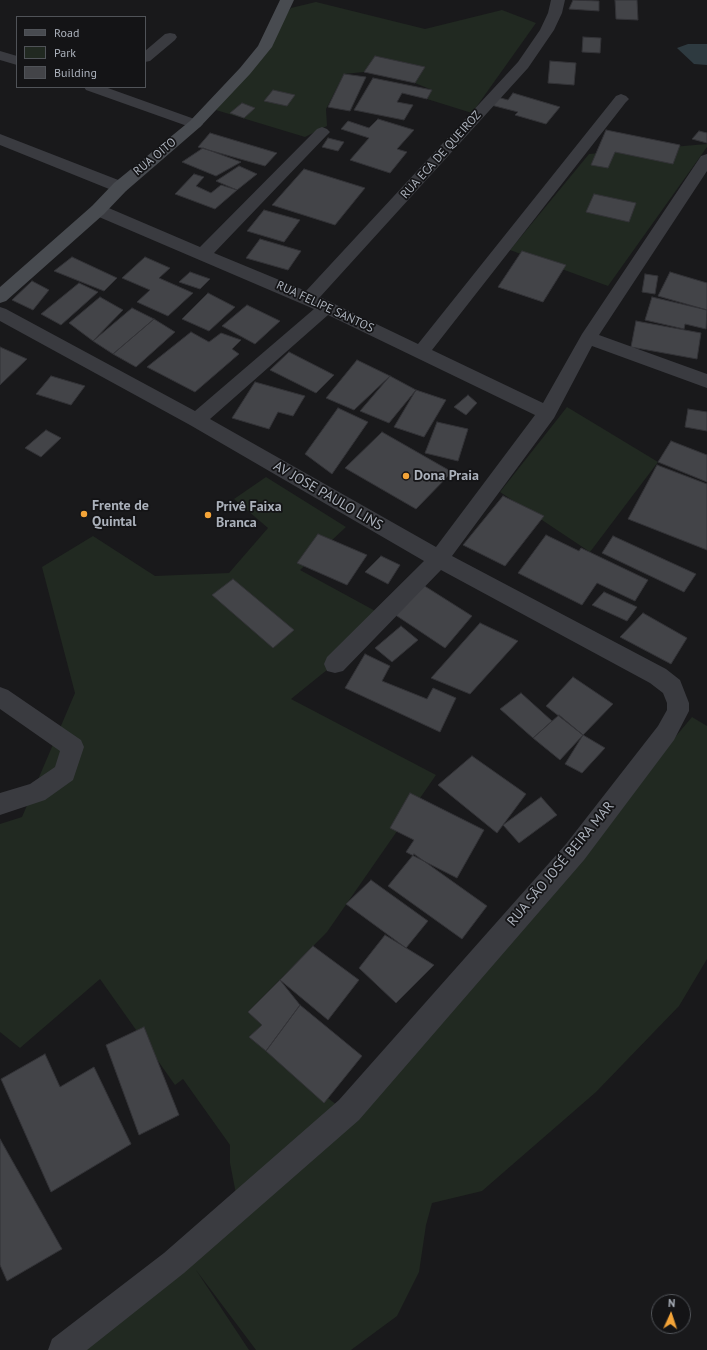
<!DOCTYPE html>
<html>
<head>
<meta charset="utf-8">
<style>
  body { margin:0 }
  #map { position:relative; width:707px; height:1350px; overflow:hidden; background:#19191b; font-family:"PT Sans",sans-serif }
  canvas { display:block }
  .legend { position:absolute; left:16px; top:16px; width:130px; height:72px; box-sizing:border-box; background:#141416; border:1px solid #505358; margin:0; padding:5px 7px; list-style:none; font-size:12px; color:#abb1bb }
  .legend li { display:flex; align-items:center; gap:8px; height:20px }
  .legend b { width:20px; border:1px solid #505358 }
  .north { position:absolute; left:651px; top:1294px; width:40px; height:40px; box-sizing:border-box; background:#141416; border:1px solid #505358; border-radius:50%; rotate:3deg; font-size:11px; font-weight:700; line-height:16px; text-align:center; color:#abb1bb }
  .north::after { content:''; display:block; margin:auto; width:14px; height:18px; background:#f4a438; clip-path:polygon(50% 0,100% 100%,50% 72%,0 100%) }
</style>
</head>
<body>
<div id="map">
<canvas width="707" height="1350"></canvas>
<ul class="legend">
<li><b style="height:5px;background:#484b50"></b>Road</li>
<li><b style="height:11px;background:#212921"></b>Park</li>
<li><b style="height:11px;background:#434448"></b>Building</li>
</ul>
<div class="north">N</div>
</div>
<script>
const ctx = document.querySelector('canvas').getContext('2d');
ctx.lineJoin = 'round';
function paint(path, color) {
  ctx.fillStyle = color;
  ctx.fill(path, 'evenodd');
}
function toPath(rows) {
  const path = new Path2D();
  for (const r of rows) {
    path.moveTo(r[0], r[1]);
    for (let i = 2; i < r.length; i += 2) path.lineTo(r[i], r[i + 1]);
  }
  return path;
}
function strokePath(path, color, width, dash) {
  ctx.strokeStyle = color;
  ctx.lineWidth = width;
  ctx.lineCap = dash ? 'butt' : 'round';
  ctx.setLineDash(dash || []);
  ctx.stroke(path);
}
function drawText(font, color, halo, rows, align = 'center') {
  ctx.font = font + ' "PT Sans",sans-serif';
  ctx.lineWidth = 3.5;
  ctx.setLineDash([]);
  ctx.textBaseline = 'middle';
  ctx.strokeStyle = halo;
  ctx.fillStyle = color;
  for (const [text, x, y, turn = 0] of rows) {
    ctx.save();
    ctx.translate(x, y);
    ctx.rotate((+turn || 0) * Math.PI / 180);
    ctx.textAlign = isNaN(turn) ? turn : align;
    if (halo) ctx.strokeText(text, 0, 0);
    ctx.fillText(text, 0, 0);
    ctx.restore();
  }
}
const green = toPath([
  [316,2,425,29,502,10,536,23,472,113,427,99,432,90,415,83,425,67,375,56,364,72,344,74,326,109,327,126,305,137,216,110,291,8],
  [707,144,707,147,608,286,510,250,589,154],
  [567,407,658,462,590,552,500,492],
  [266,477,346,527,300,570,390,619,291,699,436,775,327,932,248,1012,262,1025,249,1037,355,1119,692,717,707,726,707,959,679,1006,596,1092,482,1191,432,1203,426,1225,419,1272,397,1316,351,1350,256,1350,196,1270,249,1350,83,1350,236,1194,230,1163,230,1145,183,1079,175,1085,100,979,20,1048,0,1032,0,824,22,817,75,693,42,567,93,536,155,576,229,573,268,528,234,499]
]);
const water = toPath([
  [688,44,707,44,707,65,694,64,677,48]
]);
const building = toPath([
  [573,0,599,1,599,11,569,9,573,0],
  [615,0,637,0,638,20,616,19,615,0],
  [583,37,601,38,600,53,582,52,583,37],
  [375,56,425,67,415,83,364,72,375,56],
  [550,61,576,63,574,85,548,83,550,61],
  [344,74,366,77,350,111,328,107,344,74],
  [373,78,432,90,427,99,402,93,397,102,413,105,404,120,354,110,373,78],
  [273,90,295,95,287,106,264,101,273,90],
  [513,93,560,107,546,124,515,115,518,112,491,105,497,97,508,100,513,93],
  [242,103,255,108,244,118,230,113,242,103],
  [378,119,414,130,397,149,407,152,390,173,350,160,369,138,341,129,348,121,369,128,378,119],
  [606,130,680,145,673,164,615,152,608,168,591,165,606,130],
  [699,131,707,133,707,143,692,139,699,131],
  [210,133,277,153,265,166,198,147,210,133],
  [328,138,344,142,338,151,322,147,328,138],
  [203,148,241,162,216,176,182,162,203,148],
  [239,166,257,174,237,190,216,181,239,166],
  [304,169,365,188,335,225,272,205,304,169],
  [194,174,204,177,196,186,211,193,221,185,237,190,215,209,175,194,194,174],
  [594,194,636,203,629,222,586,212,594,194],
  [264,210,300,220,284,242,247,231,264,210],
  [260,239,301,251,288,270,246,258,260,239],
  [522,251,566,265,543,302,498,287,522,251],
  [72,257,117,278,104,291,54,271,72,257],
  [145,257,170,268,159,278,193,293,168,316,137,302,150,290,122,278,145,257],
  [190,272,210,279,200,289,179,282,190,272],
  [670,272,707,283,707,310,658,296,670,272],
  [645,274,658,276,655,294,642,292,645,274],
  [32,281,49,290,33,310,12,300,32,281],
  [79,283,98,292,61,325,41,314,79,283],
  [208,293,235,307,209,331,182,319,208,293],
  [100,297,123,310,93,341,69,323,100,297],
  [652,297,707,310,706,329,685,324,684,329,645,320,652,297],
  [247,305,280,321,255,344,222,326,247,305],
  [132,308,154,319,113,354,93,341,132,308],
  [154,319,175,332,136,367,113,354,154,319],
  [636,321,701,333,697,359,631,347,636,321],
  [191,332,209,342,221,333,241,340,232,349,239,354,195,392,147,367,191,332],
  [0,347,27,359,0,385,0,347],
  [289,352,334,375,316,393,270,370,289,352],
  [357,360,390,376,354,410,326,398,357,360],
  [51,376,85,386,71,405,36,394,51,376],
  [390,376,416,390,389,423,360,411,390,376],
  [255,382,305,396,293,416,278,412,269,429,232,418,255,382],
  [416,390,446,400,424,437,394,427,416,390],
  [468,395,477,403,466,415,454,407,468,395],
  [338,408,368,422,332,474,305,454,338,408],
  [688,409,707,412,707,431,685,427,688,409],
  [437,422,468,429,458,461,425,453,437,422],
  [46,430,61,438,41,457,25,448,46,430],
  [382,432,452,472,416,509,345,468,382,432],
  [671,441,707,455,707,482,658,462,671,441],
  [657,465,707,484,707,550,628,519,657,465],
  [503,496,544,516,505,566,463,545,503,496],
  [318,534,367,555,347,585,297,563,318,534],
  [546,535,579,551,581,548,648,580,635,601,597,583,582,605,518,573,546,535],
  [613,536,696,574,684,592,602,553,613,536],
  [381,556,400,565,388,584,365,572,381,556],
  [233,579,294,630,273,648,212,595,233,579],
  [423,585,472,616,445,648,394,614,423,585],
  [604,592,637,607,627,621,592,605,604,592],
  [643,613,687,638,671,664,620,637,643,613],
  [480,623,518,641,470,694,431,678,480,623],
  [401,626,418,640,392,662,375,648,401,626],
  [365,654,390,666,382,681,427,699,433,688,456,698,440,732,345,688,365,654],
  [573,677,613,704,583,735,546,706,573,677],
  [521,693,552,721,533,738,500,709,521,693],
  [559,715,583,735,560,760,533,738,559,715],
  [583,735,605,748,582,773,565,764,583,735],
  [472,756,526,794,497,833,438,785,472,756],
  [410,793,484,830,457,878,406,852,414,840,390,828,410,793],
  [541,797,557,815,519,843,503,825,541,797],
  [414,854,487,906,462,939,388,886,414,854],
  [371,880,428,921,406,948,346,904,371,880],
  [385,935,434,965,396,1003,359,968,385,935],
  [313,946,359,980,328,1020,280,980,313,946],
  [280,980,300,1005,266,1051,249,1037,262,1025,248,1012,280,980],
  [300,1005,362,1056,324,1103,266,1051,300,1005],
  [144,1027,179,1115,139,1135,106,1045,144,1027],
  [45,1054,60,1087,94,1067,131,1144,51,1192,1,1079,45,1054],
  [0,1139,62,1249,7,1281,0,1265,0,1139]
]);
const minor = toPath([
  [551,0,565,0,562,13,554,30,528,68,320,297,418,344,616,96,621,94,626,96,629,99,626,102,432,350,543,403,582,334,701,156,707,154,707,171,599,335,707,374,707,388,592,346,554,418,452,556,666,669,680,680,689,703,689,711,674,740,584,860,359,1120,184,1273,87,1350,48,1350,52,1339,164,1253,339,1100,566,844,658,726,667,710,667,703,663,693,650,683,441,570,343,671,335,673,327,671,324,664,327,657,424,561,190,425,0,321,0,307,6,309,195,411,314,309,92,214,90,210,92,206,98,205,104,206,200,247,317,129,322,127,327,129,330,132,327,135,214,253,306,291,518,62,540,30,548,13,551,0],
  [328,315,535,415,436,547,210,419,328,315],
  [170,33,175,34,177,37,175,40,150,61,145,62,145,51,165,34,170,33],
  [0,51,17,56,17,65,0,60,0,51],
  [84,87,105,87,200,121,203,124,200,127,195,129,190,127,86,90,84,87],
  [0,134,126,183,128,187,126,191,120,192,114,191,0,145,0,134],
  [0,687,8,690,81,740,84,747,73,780,45,800,0,815,0,793,30,784,55,767,60,751,0,709,0,687]
]);
const secondary = toPath([
  [280,0,294,0,272,47,250,74,200,127,126,191,104,214,6,301,0,303,0,287,92,206,114,183,190,121,240,68,258,46,280,0]
]);
const markers = [
  [406,476,4,"#f4a438"],
  [84,514,4,"#f4a438"],
  [208,515,4,"#f4a438"]
];
const farStreetnames = [
  ["RUA ECA DE QUEIROZ",441,155,-48],
  ["RUA OITO",155,157,-40],
  ["RUA FELIPE SANTOS",325,307,25]
];
const poiNames = [
  ["Dona Praia",414,476],
  ["Frente de",92,506],
  ["Quintal",92,522],
  ["Privê Faixa",216,507],
  ["Branca",216,523]
];
const streetNames = [
  ["AV JOSE PAULO LINS",328,496,30],
  ["RUA SÃO JOSÉ BEIRA MAR",561,864,-50]
];
paint(green, '#212921');
paint(water, '#2e3a40');
paint(building, '#434448');
strokePath(building, '#333337', 1);
paint(minor, '#3a3b40');
paint(secondary, '#484b50');
for (const [x, y, r, color] of markers) {
  const dot = new Path2D();
  dot.arc(x, y, r, 0, 2 * Math.PI);
  ctx.fillStyle = color;
  ctx.fill(dot);
  strokePath(dot, '#141416', 1.5);
}
drawText('12px', '#abb1bb', '#141416', farStreetnames);
drawText('bold 14px', '#abb1bb', '#141416', poiNames, 'left');
drawText('14px', '#abb1bb', '#141416', streetNames);
</script>
</body>
</html>
